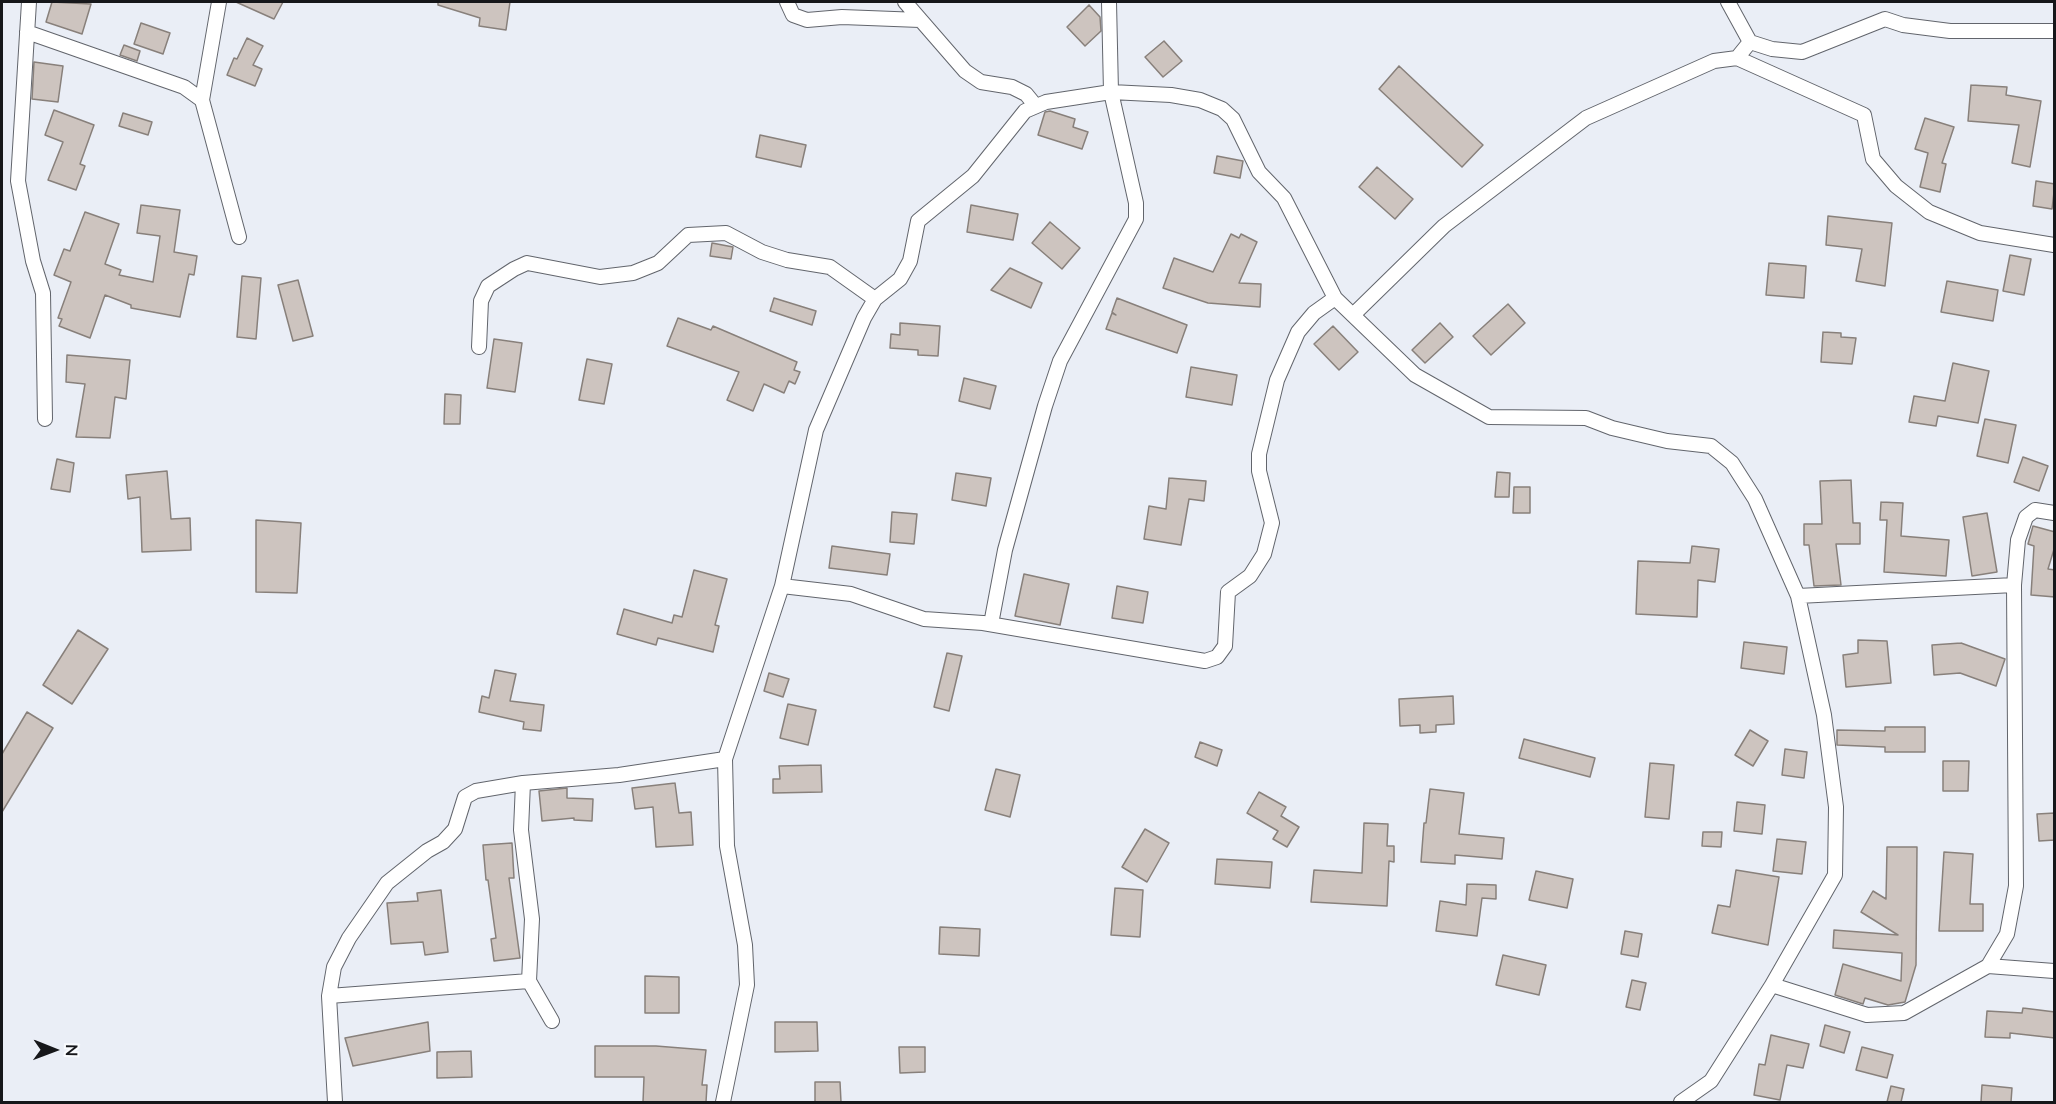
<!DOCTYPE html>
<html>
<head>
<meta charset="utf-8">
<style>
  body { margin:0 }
  #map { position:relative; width:2056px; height:1104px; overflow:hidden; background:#eaeef6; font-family:Lato,sans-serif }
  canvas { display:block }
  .frame { position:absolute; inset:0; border:3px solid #16171a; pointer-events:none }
  .north { position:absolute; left:24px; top:1020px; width:60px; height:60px; -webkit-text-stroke:4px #f9fbfe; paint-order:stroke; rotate:91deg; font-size:16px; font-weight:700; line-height:24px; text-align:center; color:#16171a }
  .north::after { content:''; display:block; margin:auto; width:21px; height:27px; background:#16171a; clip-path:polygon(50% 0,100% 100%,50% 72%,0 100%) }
</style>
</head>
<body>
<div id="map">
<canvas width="2056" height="1104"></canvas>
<div class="frame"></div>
<div class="north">N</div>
</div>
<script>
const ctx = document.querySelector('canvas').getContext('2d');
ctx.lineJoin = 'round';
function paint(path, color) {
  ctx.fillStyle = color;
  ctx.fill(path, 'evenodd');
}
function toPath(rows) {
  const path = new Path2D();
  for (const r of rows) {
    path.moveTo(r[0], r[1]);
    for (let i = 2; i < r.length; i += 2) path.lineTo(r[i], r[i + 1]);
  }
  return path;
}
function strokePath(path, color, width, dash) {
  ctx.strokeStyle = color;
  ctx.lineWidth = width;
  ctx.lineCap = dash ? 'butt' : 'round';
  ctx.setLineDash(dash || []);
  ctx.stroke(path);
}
const building = toPath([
  [52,2,91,4,82,34,46,22,52,2],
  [236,2,283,2,274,19,236,2],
  [438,2,510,2,506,30,479,26,480,18,438,5,438,2],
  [1089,5,1100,17,1101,31,1085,46,1067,27,1089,5],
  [141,23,170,33,163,54,134,44,141,23],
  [247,38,263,46,253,65,262,69,255,86,227,75,234,58,237,59,247,38],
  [1164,41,1182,61,1163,77,1145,57,1164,41],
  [124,45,140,51,137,61,120,55,124,45],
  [34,62,63,66,58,102,32,99,34,62],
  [1399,66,1483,145,1462,167,1379,89,1399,66],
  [1971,85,2007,87,2006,95,2041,101,2030,167,2012,163,2019,125,1968,121,1971,85],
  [54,110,94,125,80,164,85,166,76,190,48,180,63,142,45,135,54,110],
  [1050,111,1075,119,1073,127,1088,132,1082,149,1038,135,1045,112,1050,111],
  [123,113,152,122,148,135,119,126,123,113],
  [1925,118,1954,127,1942,163,1946,164,1940,192,1920,187,1928,153,1915,149,1925,118],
  [760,135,806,145,801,167,756,157,760,135],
  [1217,156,1243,161,1240,178,1214,173,1217,156],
  [1377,167,1413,199,1395,219,1359,187,1377,167],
  [2036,181,2055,184,2052,209,2033,206,2036,181],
  [141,205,180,210,174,252,197,256,194,275,189,274,180,317,131,308,131,305,105,295,90,338,59,326,62,319,58,318,71,282,54,275,64,249,70,251,85,212,119,224,105,264,121,270,119,275,153,282,160,236,137,233,141,205],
  [971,205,1018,214,1013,240,967,232,971,205],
  [1828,216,1892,223,1885,286,1856,281,1862,249,1826,245,1828,216],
  [1050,222,1080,248,1062,269,1032,243,1050,222],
  [1231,234,1239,238,1241,234,1257,242,1239,283,1261,284,1260,307,1208,303,1163,288,1174,258,1213,272,1231,234],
  [712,243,733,247,731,259,710,256,712,243],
  [2010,255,2031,259,2024,295,2003,291,2010,255],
  [1769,263,1806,266,1804,298,1766,295,1769,263],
  [1010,268,1042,283,1031,308,991,290,1010,268],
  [242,276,261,278,256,339,237,337,242,276],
  [298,280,313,336,293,341,278,285,298,280],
  [1947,281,1998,290,1993,321,1941,312,1947,281],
  [774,298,816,311,812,325,770,311,774,298],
  [1117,298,1187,325,1177,353,1106,329,1112,313,1116,315,1112,312,1117,298],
  [1508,304,1525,323,1491,355,1473,336,1508,304],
  [678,318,711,330,713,326,797,362,794,370,800,372,795,384,789,381,784,393,764,384,753,411,727,400,739,372,667,346,678,318],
  [900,323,940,326,938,356,918,355,918,350,890,348,891,334,900,335,900,323],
  [1440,323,1453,337,1425,363,1412,350,1440,323],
  [1333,326,1358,352,1339,370,1314,344,1333,326],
  [1823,332,1841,333,1841,337,1856,338,1852,364,1821,362,1823,332],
  [494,339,522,343,515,392,487,388,494,339],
  [67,355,130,360,126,399,115,397,110,438,76,437,85,384,66,382,67,355],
  [587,359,612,364,604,404,579,400,587,359],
  [1953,363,1989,371,1978,423,1938,416,1936,426,1909,422,1914,396,1945,401,1953,363],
  [1191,367,1237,375,1232,405,1186,397,1191,367],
  [964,378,996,386,990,409,959,401,964,378],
  [445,394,461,395,460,424,444,424,445,394],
  [1985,419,2016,425,2008,463,1977,456,1985,419],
  [2023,457,2048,466,2039,491,2014,482,2023,457],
  [57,459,74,463,70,492,51,489,57,459],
  [167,471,171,519,190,518,191,550,142,552,140,497,128,499,126,475,167,471],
  [1497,472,1510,473,1509,497,1495,497,1497,472],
  [956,473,991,478,986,506,952,500,956,473],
  [1169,478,1206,481,1204,501,1189,499,1181,545,1144,539,1149,506,1166,509,1169,478],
  [1851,480,1853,523,1860,523,1860,544,1836,544,1841,585,1814,586,1809,545,1804,545,1804,524,1822,524,1820,481,1851,480],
  [1514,487,1530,487,1530,513,1513,513,1514,487],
  [1881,502,1903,503,1901,536,1949,540,1946,576,1884,572,1887,520,1880,520,1881,502],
  [892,512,917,514,914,544,890,542,892,512],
  [1987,513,1997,572,1972,576,1963,517,1987,513],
  [256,520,301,523,297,593,256,592,256,520],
  [2033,526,2055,532,2055,546,2048,569,2055,570,2055,597,2031,595,2034,546,2028,544,2033,526],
  [832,546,890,554,887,575,829,568,832,546],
  [1692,546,1719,549,1715,582,1698,580,1697,617,1636,614,1638,561,1690,563,1692,546],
  [694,570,727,579,715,625,719,626,713,652,658,638,656,645,617,634,624,609,672,623,674,615,682,617,694,570],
  [1024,574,1069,584,1060,625,1015,616,1024,574],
  [1117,586,1148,592,1143,623,1112,618,1117,586],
  [78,630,108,649,72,704,43,685,78,630],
  [1858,640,1887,641,1891,683,1846,687,1843,655,1858,653,1858,640],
  [1744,642,1787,647,1784,674,1741,668,1744,642],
  [1961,643,2005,659,1996,686,1960,673,1934,675,1932,645,1961,643],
  [947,653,962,656,949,711,934,707,947,653],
  [495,670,516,674,510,701,544,705,541,731,523,729,524,722,479,712,482,696,489,698,495,670],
  [769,673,789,679,783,697,764,691,769,673],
  [1453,696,1454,724,1436,725,1436,732,1420,733,1420,725,1400,726,1399,699,1453,696],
  [788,704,816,710,808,745,780,738,788,704],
  [27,712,53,728,2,812,2,754,27,712],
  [1885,727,1925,727,1925,752,1885,752,1885,747,1837,745,1837,730,1885,731,1885,727],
  [1750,730,1768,741,1753,766,1735,755,1750,730],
  [1524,739,1595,758,1590,777,1519,758,1524,739],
  [1200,742,1222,750,1217,766,1195,757,1200,742],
  [1785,749,1807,752,1804,778,1782,775,1785,749],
  [1943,761,1969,761,1968,791,1943,791,1943,761],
  [1650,763,1674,765,1669,819,1645,817,1650,763],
  [821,765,822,792,773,793,773,779,780,779,779,766,821,765],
  [996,769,1020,775,1010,817,985,810,996,769],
  [675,783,679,813,691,812,693,845,656,847,653,807,635,809,632,788,675,783],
  [567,788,567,798,593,799,592,821,574,820,574,818,542,821,539,791,567,788],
  [1430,789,1464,793,1459,834,1504,838,1502,859,1455,855,1455,864,1421,862,1424,823,1426,823,1430,789],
  [1259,792,1286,807,1281,816,1299,827,1287,847,1273,839,1278,831,1247,813,1259,792],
  [1737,802,1765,805,1762,834,1734,831,1737,802],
  [2055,813,2055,840,2039,841,2037,814,2055,813],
  [1364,823,1388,824,1387,846,1394,846,1394,862,1389,861,1387,906,1311,902,1314,870,1362,873,1364,823],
  [1145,829,1169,843,1147,882,1122,867,1145,829],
  [1703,832,1722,832,1721,847,1702,846,1703,832],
  [1777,839,1806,842,1802,874,1773,871,1777,839],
  [512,843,514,878,509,878,520,958,494,961,491,939,496,938,488,880,486,880,483,845,512,843],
  [1887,847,1917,847,1916,965,1905,1002,1888,1005,1865,998,1863,1004,1835,995,1843,964,1901,981,1902,953,1833,948,1834,930,1898,935,1861,912,1873,891,1886,899,1887,847],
  [1944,852,1973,854,1970,904,1983,904,1983,931,1939,931,1944,852],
  [1217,859,1272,862,1270,888,1215,884,1217,859],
  [1736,870,1779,877,1768,945,1712,933,1718,905,1730,907,1736,870],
  [1536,871,1573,879,1567,908,1529,900,1536,871],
  [1467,884,1496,885,1496,899,1482,898,1477,936,1436,931,1440,901,1466,905,1467,884],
  [1115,888,1143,890,1140,937,1111,935,1115,888],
  [441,890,448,952,425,955,423,942,391,944,387,903,418,901,417,893,441,890],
  [940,927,980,929,979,956,939,954,940,927],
  [1625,931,1642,934,1638,957,1621,954,1625,931],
  [1503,955,1546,965,1539,995,1496,985,1503,955],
  [645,976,679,977,679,1013,645,1013,645,976],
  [1632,980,1646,983,1640,1010,1626,1007,1632,980],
  [2023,1008,2055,1012,2055,1038,2010,1033,2010,1038,1985,1037,1987,1011,2022,1013,2023,1008],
  [428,1022,430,1051,353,1066,345,1038,428,1022],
  [775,1022,817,1022,818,1051,775,1052,775,1022],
  [1825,1025,1850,1032,1844,1053,1820,1046,1825,1025],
  [1771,1035,1809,1044,1803,1068,1787,1065,1780,1100,1754,1095,1759,1064,1765,1065,1771,1035],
  [595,1046,656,1046,706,1050,702,1085,707,1085,706,1102,643,1102,644,1077,595,1077,595,1046],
  [899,1047,925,1047,925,1072,900,1073,899,1047],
  [1862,1047,1893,1055,1887,1078,1856,1070,1862,1047],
  [471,1051,472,1077,437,1078,437,1052,471,1051],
  [815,1082,840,1082,841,1102,815,1102,815,1082],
  [1982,1085,2012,1088,2011,1102,1981,1102,1982,1085],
  [1891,1086,1904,1089,1901,1102,1887,1102,1891,1086]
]);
const minor = toPath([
  [29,2,18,181,33,261,43,293,45,419],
  [787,2,793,15,807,20,842,17,920,20],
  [905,2,965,71,981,82,1012,87,1026,94,1035,105],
  [27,32,184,87,202,100,239,237],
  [1750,42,1772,49,1802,52,1885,19,1903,25,1950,31,2054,31],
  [1737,58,1864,115,1873,159,1896,186,1929,212,1980,233,2054,245],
  [202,100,219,2],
  [1353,315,1444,226,1586,118,1714,61,1737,58,1750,42,1728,2],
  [479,347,481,301,488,286,514,269,527,263,600,277,633,273,658,263,688,235,726,233,762,252,787,260,830,267,875,299],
  [782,586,851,594,924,619,983,623,1205,661,1217,657,1225,646,1228,592,1250,576,1264,554,1272,523,1259,471,1259,454,1277,380,1298,332,1314,313,1335,298],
  [1798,596,2014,585],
  [991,624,1005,550,1045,406,1060,361,1136,219,1136,203,1111,92,1109,2],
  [523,783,521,830,532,919,529,981,552,1021],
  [1988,966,2054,971],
  [1772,985,1867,1015,1904,1013,1988,966,2007,934,2016,886,2014,585,2018,540,2026,517,2035,510,2054,513],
  [329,996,529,981],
  [335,1102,329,996,334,967,349,938,387,883,427,851,443,842,455,829,465,797,476,791,523,783,619,775,725,759],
  [723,1102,747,985,745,945,727,846,725,759,782,586,816,430,864,318,875,299,900,279,910,261,918,221,973,176,1025,111,1046,102,1111,92,1171,95,1200,100,1222,109,1233,119,1259,172,1284,198,1335,298,1415,375,1489,417,1586,418,1612,428,1667,441,1711,446,1732,463,1755,499,1798,596,1824,715,1836,807,1835,875,1772,985,1711,1081,1681,1102]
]);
paint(building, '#cdc4bf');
strokePath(building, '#88807b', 1.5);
strokePath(minor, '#62656c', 16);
strokePath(minor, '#fff', 14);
</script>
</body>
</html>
